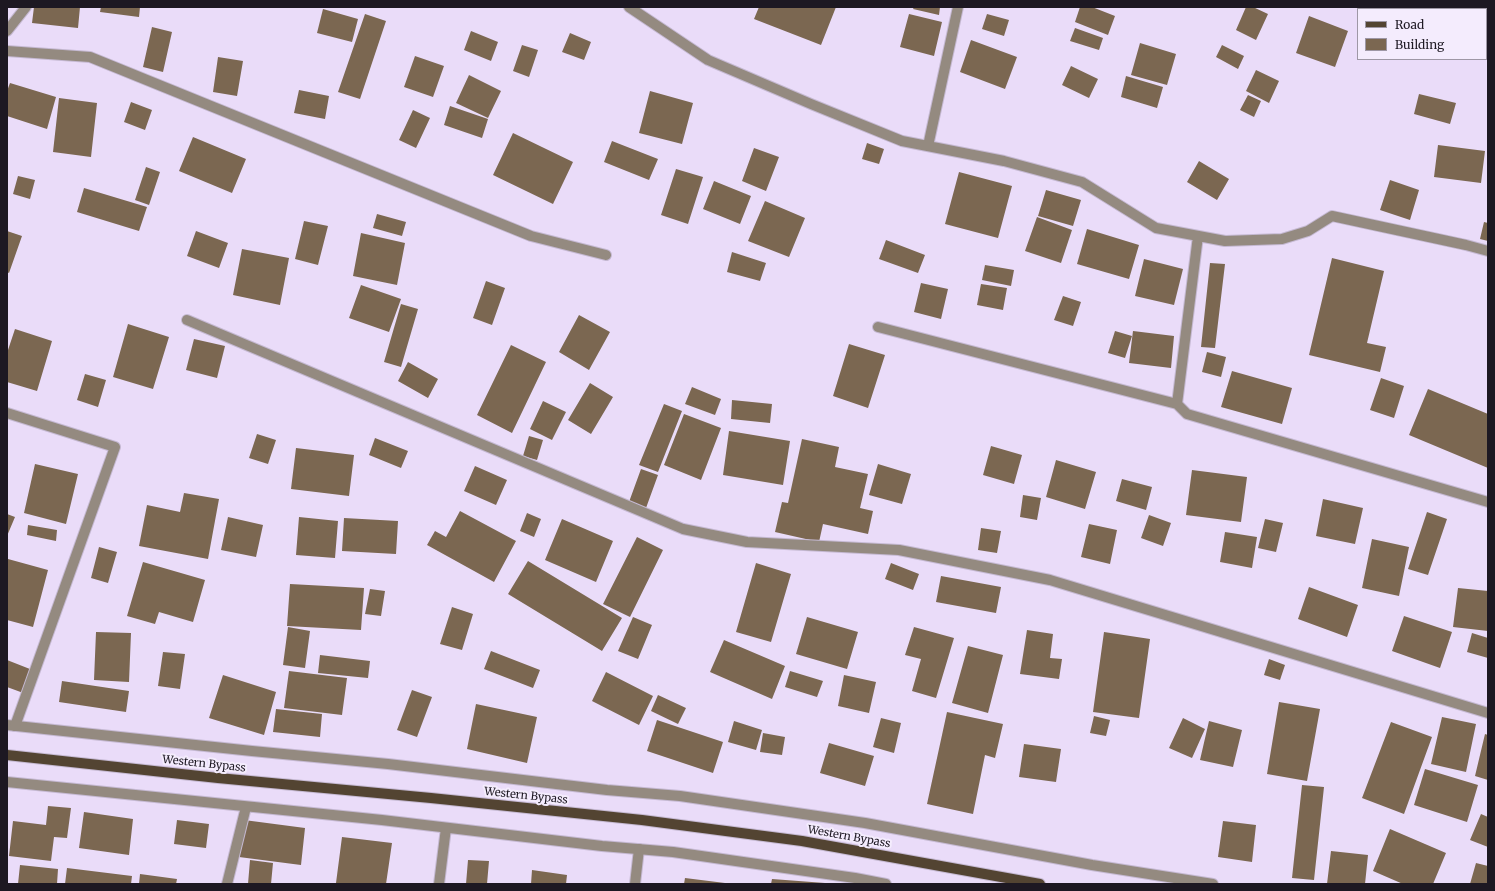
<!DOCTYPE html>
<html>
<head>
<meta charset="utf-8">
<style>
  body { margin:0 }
  #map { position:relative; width:1495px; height:891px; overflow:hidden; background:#eadcf9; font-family:Merriweather,serif }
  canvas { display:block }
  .frame { position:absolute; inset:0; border:8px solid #1d1822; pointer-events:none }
  .legend { position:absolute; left:1357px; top:8px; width:130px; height:52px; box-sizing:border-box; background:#f4ecfd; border:1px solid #9e97a5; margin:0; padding:5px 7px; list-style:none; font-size:12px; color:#1d1822 }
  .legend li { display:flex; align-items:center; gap:8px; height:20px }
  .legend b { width:20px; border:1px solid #9e97a5 }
</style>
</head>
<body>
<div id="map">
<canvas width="1495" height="891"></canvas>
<div class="frame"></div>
<ul class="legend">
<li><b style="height:5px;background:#534432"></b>Road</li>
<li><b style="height:11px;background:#7b6751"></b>Building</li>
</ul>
</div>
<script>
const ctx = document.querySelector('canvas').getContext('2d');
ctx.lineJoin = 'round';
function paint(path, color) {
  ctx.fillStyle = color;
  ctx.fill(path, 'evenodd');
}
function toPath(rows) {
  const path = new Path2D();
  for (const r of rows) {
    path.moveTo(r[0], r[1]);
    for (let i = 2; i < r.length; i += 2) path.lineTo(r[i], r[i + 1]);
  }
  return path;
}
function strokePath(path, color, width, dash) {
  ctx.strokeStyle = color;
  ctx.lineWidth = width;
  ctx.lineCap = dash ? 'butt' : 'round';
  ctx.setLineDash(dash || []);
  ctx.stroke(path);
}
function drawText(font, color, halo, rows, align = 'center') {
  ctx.font = font + ' Merriweather,serif';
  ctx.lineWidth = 4;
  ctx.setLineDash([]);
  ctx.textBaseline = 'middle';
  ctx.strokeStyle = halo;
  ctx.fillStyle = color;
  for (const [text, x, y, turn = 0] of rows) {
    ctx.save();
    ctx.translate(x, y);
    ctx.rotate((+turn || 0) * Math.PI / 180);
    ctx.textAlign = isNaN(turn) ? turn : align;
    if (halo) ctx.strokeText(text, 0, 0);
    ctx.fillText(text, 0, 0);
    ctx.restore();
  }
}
const building = toPath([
  [34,7,80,7,78,28,32,23],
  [101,7,140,7,139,17,100,12],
  [759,7,836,7,821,45,754,19],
  [914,7,940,7,939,15,913,9],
  [1080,7,1092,7,1115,16,1108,35,1075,22],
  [1246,7,1253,7,1268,14,1256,40,1236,30],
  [323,9,358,19,352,42,317,33],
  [365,14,386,21,360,99,338,92],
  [909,14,942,22,934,56,900,47],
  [987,14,1009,20,1004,36,982,29],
  [1309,16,1348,31,1335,67,1296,53],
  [152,27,172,32,163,72,143,67],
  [1075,28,1103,38,1099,50,1070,41],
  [471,31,498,42,491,61,464,50],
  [570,33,591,42,584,60,562,52],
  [971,40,1017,57,1005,89,960,72],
  [1140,43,1176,54,1167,85,1131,75],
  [522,45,538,50,529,77,513,71],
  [1222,45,1244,56,1238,69,1216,57],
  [415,56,444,66,433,97,404,87],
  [218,57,243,61,237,96,213,92],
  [1071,66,1098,79,1089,98,1062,85],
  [1256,70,1279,81,1269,103,1246,91],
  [469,75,501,91,488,118,456,103],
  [1126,76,1163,87,1157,108,1121,97],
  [10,83,56,97,47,129,7,116,7,91],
  [299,90,329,96,325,119,294,113],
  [650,91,693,103,682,144,639,133],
  [1419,94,1456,103,1450,124,1414,114],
  [1248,95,1261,101,1254,117,1240,110],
  [59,98,97,103,91,157,53,152],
  [131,102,152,110,145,130,124,122],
  [450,106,488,119,482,138,444,125],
  [413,110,430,118,416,148,399,140],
  [513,133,573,162,553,204,493,175],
  [193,137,246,159,232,193,179,171],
  [612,141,658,159,649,180,604,162],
  [867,143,884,149,879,164,862,159],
  [1438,145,1485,151,1481,183,1434,177],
  [754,148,779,157,766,191,742,181],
  [1199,161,1229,179,1217,200,1187,182],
  [146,167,160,172,149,205,135,200],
  [676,169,703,177,688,224,661,215],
  [959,172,1012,186,998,238,945,224],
  [18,176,35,180,30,199,13,194],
  [1390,180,1419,190,1410,220,1380,210],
  [714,181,751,196,740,224,703,209],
  [84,188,147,207,139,231,77,212],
  [1046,190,1081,200,1073,226,1038,216],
  [765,201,805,218,789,257,748,241],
  [377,214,406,222,402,236,373,228],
  [1037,217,1072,230,1061,263,1025,251],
  [304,221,328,226,318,265,295,259],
  [1484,222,1488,223,1488,241,1480,239],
  [1087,229,1139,245,1129,279,1077,264],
  [7,231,22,236,9,273,7,272],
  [196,231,228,243,219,268,187,256],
  [361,233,405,243,397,285,353,276],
  [886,240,925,255,918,273,879,259],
  [242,249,289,258,280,305,233,295],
  [732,252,766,263,760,281,727,272],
  [1332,258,1384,271,1367,343,1386,347,1380,372,1309,355],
  [1144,259,1183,269,1174,305,1135,296],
  [1210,263,1225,264,1215,348,1201,347],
  [985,265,1014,270,1011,286,982,280],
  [486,281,505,288,492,325,473,318],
  [921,283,948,289,941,319,914,312],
  [981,284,1007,288,1003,310,977,305],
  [361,285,401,299,389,332,349,318],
  [1063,296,1081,302,1073,326,1054,320],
  [401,304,418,309,401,367,384,362],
  [579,315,610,332,589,370,559,352],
  [128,324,169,337,153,389,113,377],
  [15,329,52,341,37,391,7,382,7,353],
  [1115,331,1132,336,1125,358,1108,353],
  [1133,331,1174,336,1171,368,1129,363],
  [194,339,225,346,217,378,186,370],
  [849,344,885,355,868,408,833,396],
  [511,345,546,362,512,433,477,415],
  [1207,352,1226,357,1221,377,1202,372],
  [408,362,438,379,428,398,398,381],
  [1232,371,1292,388,1282,424,1221,407],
  [85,374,106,380,98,407,77,400],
  [1381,378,1404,386,1394,418,1370,410],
  [590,383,613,397,591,434,568,420],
  [692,387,721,399,715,415,685,404],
  [1428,389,1488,414,1488,468,1409,435],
  [732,400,772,404,770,423,731,419],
  [543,401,566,412,552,440,530,429],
  [664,404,682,411,658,472,639,465],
  [684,414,721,428,701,480,664,465],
  [729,431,790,441,783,485,723,475],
  [257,434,276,440,268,464,249,458],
  [529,436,543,440,537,460,523,456],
  [375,438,408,451,401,468,369,455],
  [802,439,839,447,835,467,868,474,860,508,873,511,868,534,823,524,819,542,775,532,782,502,788,503],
  [991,446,1022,455,1014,484,983,475],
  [296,448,354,455,349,496,291,489],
  [1056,460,1096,472,1085,509,1046,497],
  [35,464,78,474,66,524,24,513],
  [878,464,911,474,902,504,869,495],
  [475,466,507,480,496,505,464,491],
  [641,469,658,475,646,508,629,502],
  [1192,470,1247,477,1241,522,1186,515],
  [1122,479,1152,487,1146,510,1116,501],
  [184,493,219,499,208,559,139,546,147,505,180,512],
  [1023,495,1041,498,1037,520,1020,517],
  [1323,499,1363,508,1355,544,1316,536],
  [460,511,516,541,494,582,427,545,435,531,446,537],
  [1427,512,1447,519,1428,575,1408,569],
  [527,513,541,519,534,537,520,531],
  [7,514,15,517,7,536],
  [1149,515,1171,523,1163,546,1141,538],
  [228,517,263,525,256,557,221,550],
  [299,517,338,521,335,558,296,555],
  [344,518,398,521,396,554,342,551],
  [562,519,613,541,596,582,545,560],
  [1265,519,1283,523,1276,552,1258,548],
  [1089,524,1117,530,1110,564,1081,557],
  [28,525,57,530,56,541,27,535],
  [981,528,1001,531,997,553,978,550],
  [1225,532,1257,537,1252,568,1220,562],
  [637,537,663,550,630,617,603,604],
  [1372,539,1409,547,1399,596,1362,588],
  [99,547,117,552,108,583,91,578],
  [8,559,48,570,33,627,7,620,7,564],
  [528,561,622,618,602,651,508,594],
  [143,562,205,580,193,622,159,612,155,624,127,616],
  [756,563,791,574,771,642,736,632],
  [891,563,919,574,913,590,885,579],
  [941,576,1001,587,996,613,936,602],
  [290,584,364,588,361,630,287,626],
  [1309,587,1358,605,1347,637,1298,619],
  [1458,588,1488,591,1488,631,1453,627],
  [370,589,385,591,381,616,365,614],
  [452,607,473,614,462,650,440,644],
  [1404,616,1452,632,1440,668,1392,651],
  [633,617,652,625,638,659,618,651],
  [807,617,858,632,847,669,796,654],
  [288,627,310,631,305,668,283,665],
  [914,627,954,638,936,698,912,691,921,659,905,655],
  [1027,630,1053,634,1050,658,1062,659,1059,679,1020,674],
  [96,632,131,633,129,682,94,680],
  [1104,632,1150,639,1139,718,1093,712],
  [1472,633,1488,638,1488,658,1467,652],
  [724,640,785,666,772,699,710,672],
  [968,646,1003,655,988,713,952,703],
  [491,651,540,670,533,688,484,669],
  [163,652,185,654,180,689,158,686],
  [320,655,370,661,368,678,318,673],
  [1269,659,1285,665,1280,680,1264,675],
  [7,660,35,671,26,694,7,687],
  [289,671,347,678,342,715,284,708],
  [790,671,823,681,817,697,785,687],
  [606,672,653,696,639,725,592,701],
  [223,675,276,692,264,735,209,718],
  [844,675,876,682,869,713,838,706],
  [62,681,129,691,126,712,59,702],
  [412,690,432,697,417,737,397,730],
  [658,695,686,708,678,724,651,711],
  [1279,702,1320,709,1307,781,1267,774],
  [476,704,537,717,527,763,467,749],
  [276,709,322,714,320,737,273,732],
  [947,712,1003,724,995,758,985,755,973,814,927,804],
  [1094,716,1110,720,1106,736,1090,733],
  [1442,717,1476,724,1466,772,1431,764],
  [881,718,901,723,894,753,873,747],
  [1183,718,1205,729,1192,758,1169,748],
  [657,720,723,742,713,773,647,751],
  [734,721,762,730,756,750,728,742],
  [1209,721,1242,730,1233,767,1200,760],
  [1391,722,1432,737,1404,814,1362,798],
  [763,733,785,737,782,755,760,752],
  [1485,734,1488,735,1488,780,1475,776],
  [829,743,874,756,865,786,820,773],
  [1024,744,1061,749,1056,782,1019,777],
  [1425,769,1478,785,1467,822,1414,805],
  [1302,785,1324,787,1314,880,1292,878],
  [48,806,71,808,67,838,54,837,51,861,9,856,13,821,46,825],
  [84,812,133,819,129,855,79,848],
  [1481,814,1488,817,1488,847,1470,840],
  [177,820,209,824,206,848,174,844],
  [244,820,305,828,301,865,239,857],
  [1223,821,1256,825,1252,862,1218,857],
  [1390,829,1446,853,1433,884,1403,884,1373,871],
  [342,837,392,843,386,884,336,883],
  [1331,851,1368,855,1365,884,1327,884],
  [250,860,273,863,271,884,248,884],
  [468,860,489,861,487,884,466,884],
  [1476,863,1488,866,1488,884,1470,884],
  [20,865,58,869,57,884,18,884],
  [67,868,132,876,131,884,65,884],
  [532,870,567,875,566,884,531,884],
  [140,874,177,879,176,884,139,884],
  [685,878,725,883,725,884,684,884],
  [772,879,825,883,825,884,771,884]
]);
const service = toPath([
  [7,725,252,751,388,764,607,790,680,796,865,823,1092,865,1213,884],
  [7,782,382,820,602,846,673,852,855,878,886,884],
  [227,884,246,807],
  [439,884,446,828]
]);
const minor = toPath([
  [629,7,708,60,811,104,902,141,1004,161,1082,182,1156,228,1225,241,1282,239,1308,231,1332,216,1466,245,1488,251],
  [7,31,26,7],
  [7,51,90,57,531,236,606,255],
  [928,146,958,7],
  [187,320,683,529,747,542,899,550,1050,580,1488,713],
  [878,327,1177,404,1187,414,1488,502],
  [1177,404,1198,236],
  [7,413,115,447,15,726],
  [635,884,639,849]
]);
const primary = toPath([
  [7,755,218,778,431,798,642,820,802,841,1040,884]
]);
const streetNames = [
  ["Western Bypass",204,764,6],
  ["Western Bypass",526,796,6],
  ["Western Bypass",849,837,10]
];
paint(building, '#7b6751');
strokePath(service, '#c5b9d2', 12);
strokePath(minor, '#c5b9d2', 12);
strokePath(primary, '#c5b9d2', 12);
strokePath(service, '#948a80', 10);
strokePath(minor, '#948a80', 10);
strokePath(primary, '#534432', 10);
drawText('11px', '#1d1822', '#f4ecfd', streetNames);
</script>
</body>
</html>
